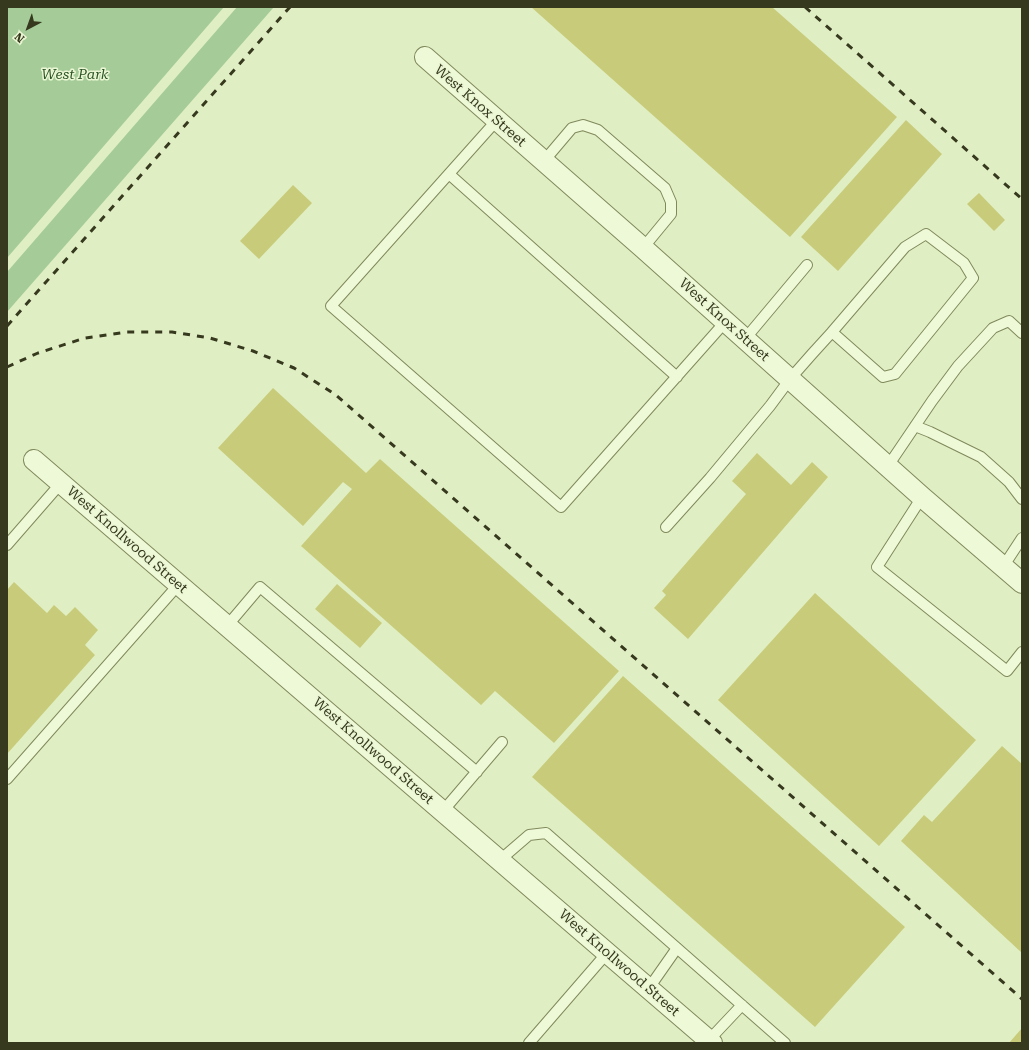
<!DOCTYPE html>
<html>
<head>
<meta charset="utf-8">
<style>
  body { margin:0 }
  #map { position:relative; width:1029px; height:1050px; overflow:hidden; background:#e0eec4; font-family:"Roboto Serif",serif }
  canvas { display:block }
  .frame { position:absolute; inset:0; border:8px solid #36391e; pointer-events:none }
  .north { position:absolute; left:8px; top:8px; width:40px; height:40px; -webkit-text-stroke:3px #eaf6d4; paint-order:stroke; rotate:221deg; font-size:11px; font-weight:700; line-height:16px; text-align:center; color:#36391e }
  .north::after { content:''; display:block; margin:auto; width:14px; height:18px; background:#36391e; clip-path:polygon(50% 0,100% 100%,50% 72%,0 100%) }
</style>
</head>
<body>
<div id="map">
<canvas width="1029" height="1050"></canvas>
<div class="frame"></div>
<div class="north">N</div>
</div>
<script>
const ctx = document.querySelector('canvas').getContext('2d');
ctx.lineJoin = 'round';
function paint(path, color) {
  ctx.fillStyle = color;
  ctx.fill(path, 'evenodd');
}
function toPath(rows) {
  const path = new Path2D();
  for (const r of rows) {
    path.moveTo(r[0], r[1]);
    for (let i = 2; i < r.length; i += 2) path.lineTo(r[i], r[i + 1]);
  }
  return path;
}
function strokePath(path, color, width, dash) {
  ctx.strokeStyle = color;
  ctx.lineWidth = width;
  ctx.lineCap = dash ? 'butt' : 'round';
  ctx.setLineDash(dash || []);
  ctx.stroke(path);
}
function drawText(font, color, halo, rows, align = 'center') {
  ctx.font = font + ' "Roboto Serif",serif';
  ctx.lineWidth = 3;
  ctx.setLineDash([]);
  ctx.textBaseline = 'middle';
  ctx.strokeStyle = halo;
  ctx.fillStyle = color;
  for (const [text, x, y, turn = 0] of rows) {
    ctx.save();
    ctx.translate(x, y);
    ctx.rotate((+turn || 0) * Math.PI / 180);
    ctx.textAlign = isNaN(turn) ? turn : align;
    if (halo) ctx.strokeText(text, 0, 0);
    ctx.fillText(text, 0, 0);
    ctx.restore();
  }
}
const green = toPath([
  [7,7,224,7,7,258],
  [237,7,274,7,7,312,7,272]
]);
const building = toPath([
  [531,7,772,7,897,117,790,237],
  [906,120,942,154,838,271,801,237],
  [293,185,312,203,259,259,240,241],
  [979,193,1005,220,994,231,967,204],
  [273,388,366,473,380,459,619,671,554,743,495,691,481,705,301,546,352,489,343,482,303,526,218,448],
  [757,453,791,485,812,462,828,477,688,639,654,608,666,595,662,591,746,494,732,481],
  [14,582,47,613,54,605,66,616,75,607,98,630,85,645,95,655,7,754,7,590],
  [337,584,382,623,360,648,315,609],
  [815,593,976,740,879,846,718,700],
  [623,676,905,927,815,1027,532,777],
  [1002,746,1022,764,1022,953,901,841,924,815,932,822],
  [1022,1028,1022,1043,1009,1043]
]);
const lane = toPath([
  [497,120,331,306,561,507,726,321],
  [544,161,572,128,583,125,598,130,665,188,671,202,671,214,643,248],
  [449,174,677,377],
  [745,339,807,265],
  [915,426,930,432,981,457,1009,482,1022,499],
  [888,466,932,401,958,366,993,328,1009,321,1022,333],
  [922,497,877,567,1007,671,1022,652],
  [666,527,710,478,770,406,790,379,812,354,832,332,883,377,895,374,973,278,964,263,926,234,905,247,832,332],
  [7,545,61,483],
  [1003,567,1022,538],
  [227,626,260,587,477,772],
  [7,779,179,584],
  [443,811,502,742],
  [500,860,529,835,546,833,785,1043],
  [649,988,677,948],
  [709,1040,742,1005],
  [529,1043,607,953]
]);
const street = toPath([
  [425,57,643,248,922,497,1022,583],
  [34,460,712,1043]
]);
const rail = toPath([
  [805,7,1022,199],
  [7,326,290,7],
  [7,367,38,353,85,338,127,332,172,332,210,338,253,351,294,368,336,395,1022,999]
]);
const parkNames = [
  ["West Park",75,75]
];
const streetNames = [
  ["West Knox Street",480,106,41],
  ["West Knox Street",724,320,42],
  ["West Knollwood Street",127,540,41],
  ["West Knollwood Street",373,751,41],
  ["West Knollwood Street",619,963,41]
];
paint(green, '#a5cc98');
paint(building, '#c8cc7a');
strokePath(lane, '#81895b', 12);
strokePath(street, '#81895b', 22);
strokePath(lane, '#eef9d8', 10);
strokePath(street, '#eef9d8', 20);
strokePath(rail, '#36391e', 3, [7, 7]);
drawText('italic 14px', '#2b5525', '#eaf6d4', parkNames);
drawText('14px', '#36391e', '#eaf6d4', streetNames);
</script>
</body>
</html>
